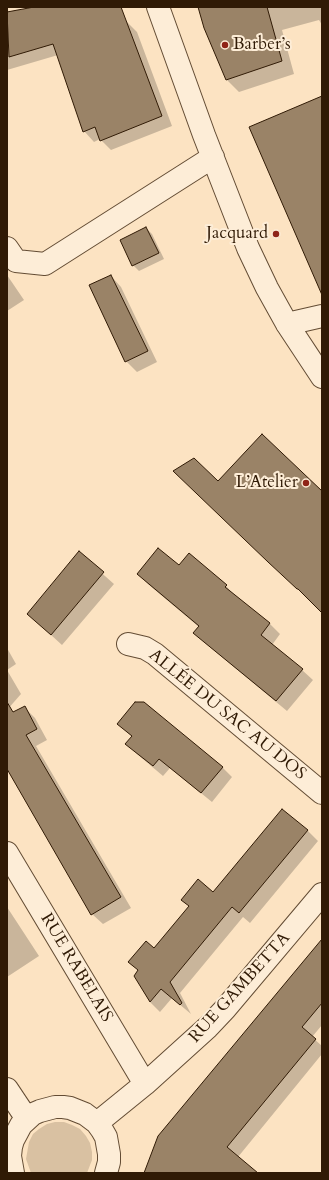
<!DOCTYPE html>
<html>
<head>
<meta charset="utf-8">
<style>
  body { margin:0 }
  #map { position:relative; width:329px; height:1180px; overflow:hidden; background:#fce3c2; font-family:Cardo,serif }
  canvas { display:block }
  .frame { position:absolute; inset:0; border:8px solid #301a05; pointer-events:none }
</style>
</head>
<body>
<div id="map">
<canvas width="329" height="1180"></canvas>
<div class="frame"></div>
</div>
<script>
const ctx = document.querySelector('canvas').getContext('2d');
ctx.lineJoin = 'round';
function paint(path, color) {
  ctx.fillStyle = color;
  ctx.fill(path, 'evenodd');
}
function toPath(rows) {
  const path = new Path2D();
  for (const r of rows) {
    path.moveTo(r[0], r[1]);
    for (let i = 2; i < r.length; i += 2) path.lineTo(r[i], r[i + 1]);
  }
  return path;
}
function strokePath(path, color, width, dash) {
  ctx.strokeStyle = color;
  ctx.lineWidth = width;
  ctx.lineCap = dash ? 'butt' : 'round';
  ctx.setLineDash(dash || []);
  ctx.stroke(path);
}
function drawText(font, color, halo, rows, align = 'center') {
  ctx.font = font + ' Cardo,serif';
  ctx.lineWidth = 4;
  ctx.setLineDash([]);
  ctx.textBaseline = 'middle';
  ctx.strokeStyle = halo;
  ctx.fillStyle = color;
  for (const [text, x, y, turn = 0] of rows) {
    ctx.save();
    ctx.translate(x, y);
    ctx.rotate((+turn || 0) * Math.PI / 180);
    ctx.textAlign = isNaN(turn) ? turn : align;
    if (halo) ctx.strokeText(text, 0, 0);
    ctx.fillText(text, 0, 0);
    ctx.restore();
  }
}
const green = toPath([
  [55,1122,64,1122,72,1125,80,1129,86,1136,90,1143,92,1152,92,1160,87,1173,31,1173,26,1159,29,1142,33,1134,39,1129,47,1124]
]);
const shadow = toPath([
  [39,7,101,7,127,22,137,32,172,126,111,150,100,139,94,142,84,131,58,55,7,70,7,14],
  [198,7,322,7,322,25,319,20,282,30,294,74,239,92,227,80],
  [146,228,152,234,164,259,139,271,133,265],
  [7,275,24,300,7,311],
  [111,276,121,287,157,362,137,372,126,361,91,286],
  [79,553,114,584,62,645,28,614],
  [179,567,226,586,236,597,270,624,280,634,272,645,302,670,313,680,287,711,205,643,194,633,199,627,149,585,138,574],
  [7,648,16,664,7,670],
  [7,670,21,694,7,710],
  [24,707,35,718,47,740,36,746,131,908,103,924,92,914,7,767,7,717],
  [119,724,222,767,232,777,212,802,170,768,163,776,137,754,127,744,132,737],
  [282,810,308,831,318,841,250,923,243,917,180,993,191,1014,172,998,160,1012,150,1002,135,976,139,971,130,962,155,949,190,907,182,900,213,893],
  [7,907,39,956,7,977],
  [322,941,322,1025,312,1037,322,1046,322,1054,238,1157,148,1173]
]);
const building = toPath([
  [34,7,121,7,162,116,100,141,95,127,83,132,53,44,9,57,7,12,34,7],
  [198,7,267,7,282,61,226,80,204,28,198,7],
  [322,96,322,295,249,127,322,96],
  [146,227,159,253,132,266,120,240,146,227],
  [111,275,148,351,125,362,89,285,111,275],
  [262,434,322,491,322,613,298,589,297,589,268,562,173,471,194,458,218,481,262,434],
  [158,548,179,565,189,553,227,585,225,587,270,623,261,635,303,669,276,701,193,633,199,626,137,574,158,548],
  [79,551,104,572,51,635,27,614,79,551],
  [7,702,13,712,25,706,37,729,26,735,121,897,91,915,7,769,7,702],
  [135,702,144,702,223,767,201,793,159,759,153,766,125,744,132,736,117,724,135,702],
  [282,809,308,830,239,913,232,907,170,982,182,1003,180,1005,161,989,150,1002,134,976,138,970,128,962,146,941,154,948,189,906,181,900,198,879,213,892,282,809],
  [322,939,322,1003,302,1027,316,1039,227,1147,258,1173,144,1173,158,1136,322,939]
]);
const minor = toPath([
  [158,7,204,135,248,248,267,288,287,324,322,377],
  [7,248,16,261,45,264,213,157],
  [287,324,322,316],
  [128,644,145,648,155,654,322,793],
  [7,853,145,1084],
  [7,1089,27,1119],
  [97,1123,145,1084,208,1027,225,1009,322,894],
  [13,1173,10,1156,11,1147,13,1140,21,1125,33,1114,40,1111,55,1107,63,1107,70,1108,85,1114,97,1123,102,1130,106,1137,109,1154,109,1162,106,1173]
]);
const markers = [
  [225,45,4,"#8f2418"],
  [276,234,4,"#8f2418"],
  [306,483,4,"#8f2418"]
];
const poiNames = [
  ["Barber’s",233,45,"left"],
  ["Jacquard",268,234],
  ["L’Atelier",298,483]
];
const streetNames = [
  ["ALLÉE DU SAC AU DOS",227,715,39],
  ["RUE RABELAIS",76,968,59],
  ["RUE GAMBETTA",240,988,-48]
];
paint(green, '#d9c1a2');
paint(shadow, '#0003');
paint(building, '#9a8367');
strokePath(building, '#301a05', 1);
strokePath(minor, '#634c34', 24);
strokePath(minor, '#fdedd7', 22);
for (const [x, y, r, color] of markers) {
  const dot = new Path2D();
  dot.arc(x, y, r, 0, 2 * Math.PI);
  ctx.fillStyle = color;
  ctx.fill(dot);
  strokePath(dot, '#fdedd7', 1.5);
}
drawText('17px', '#301a05', '#fdedd7', poiNames, 'right');
drawText('17px', '#301a05', '#fdedd7', streetNames);
</script>
</body>
</html>
